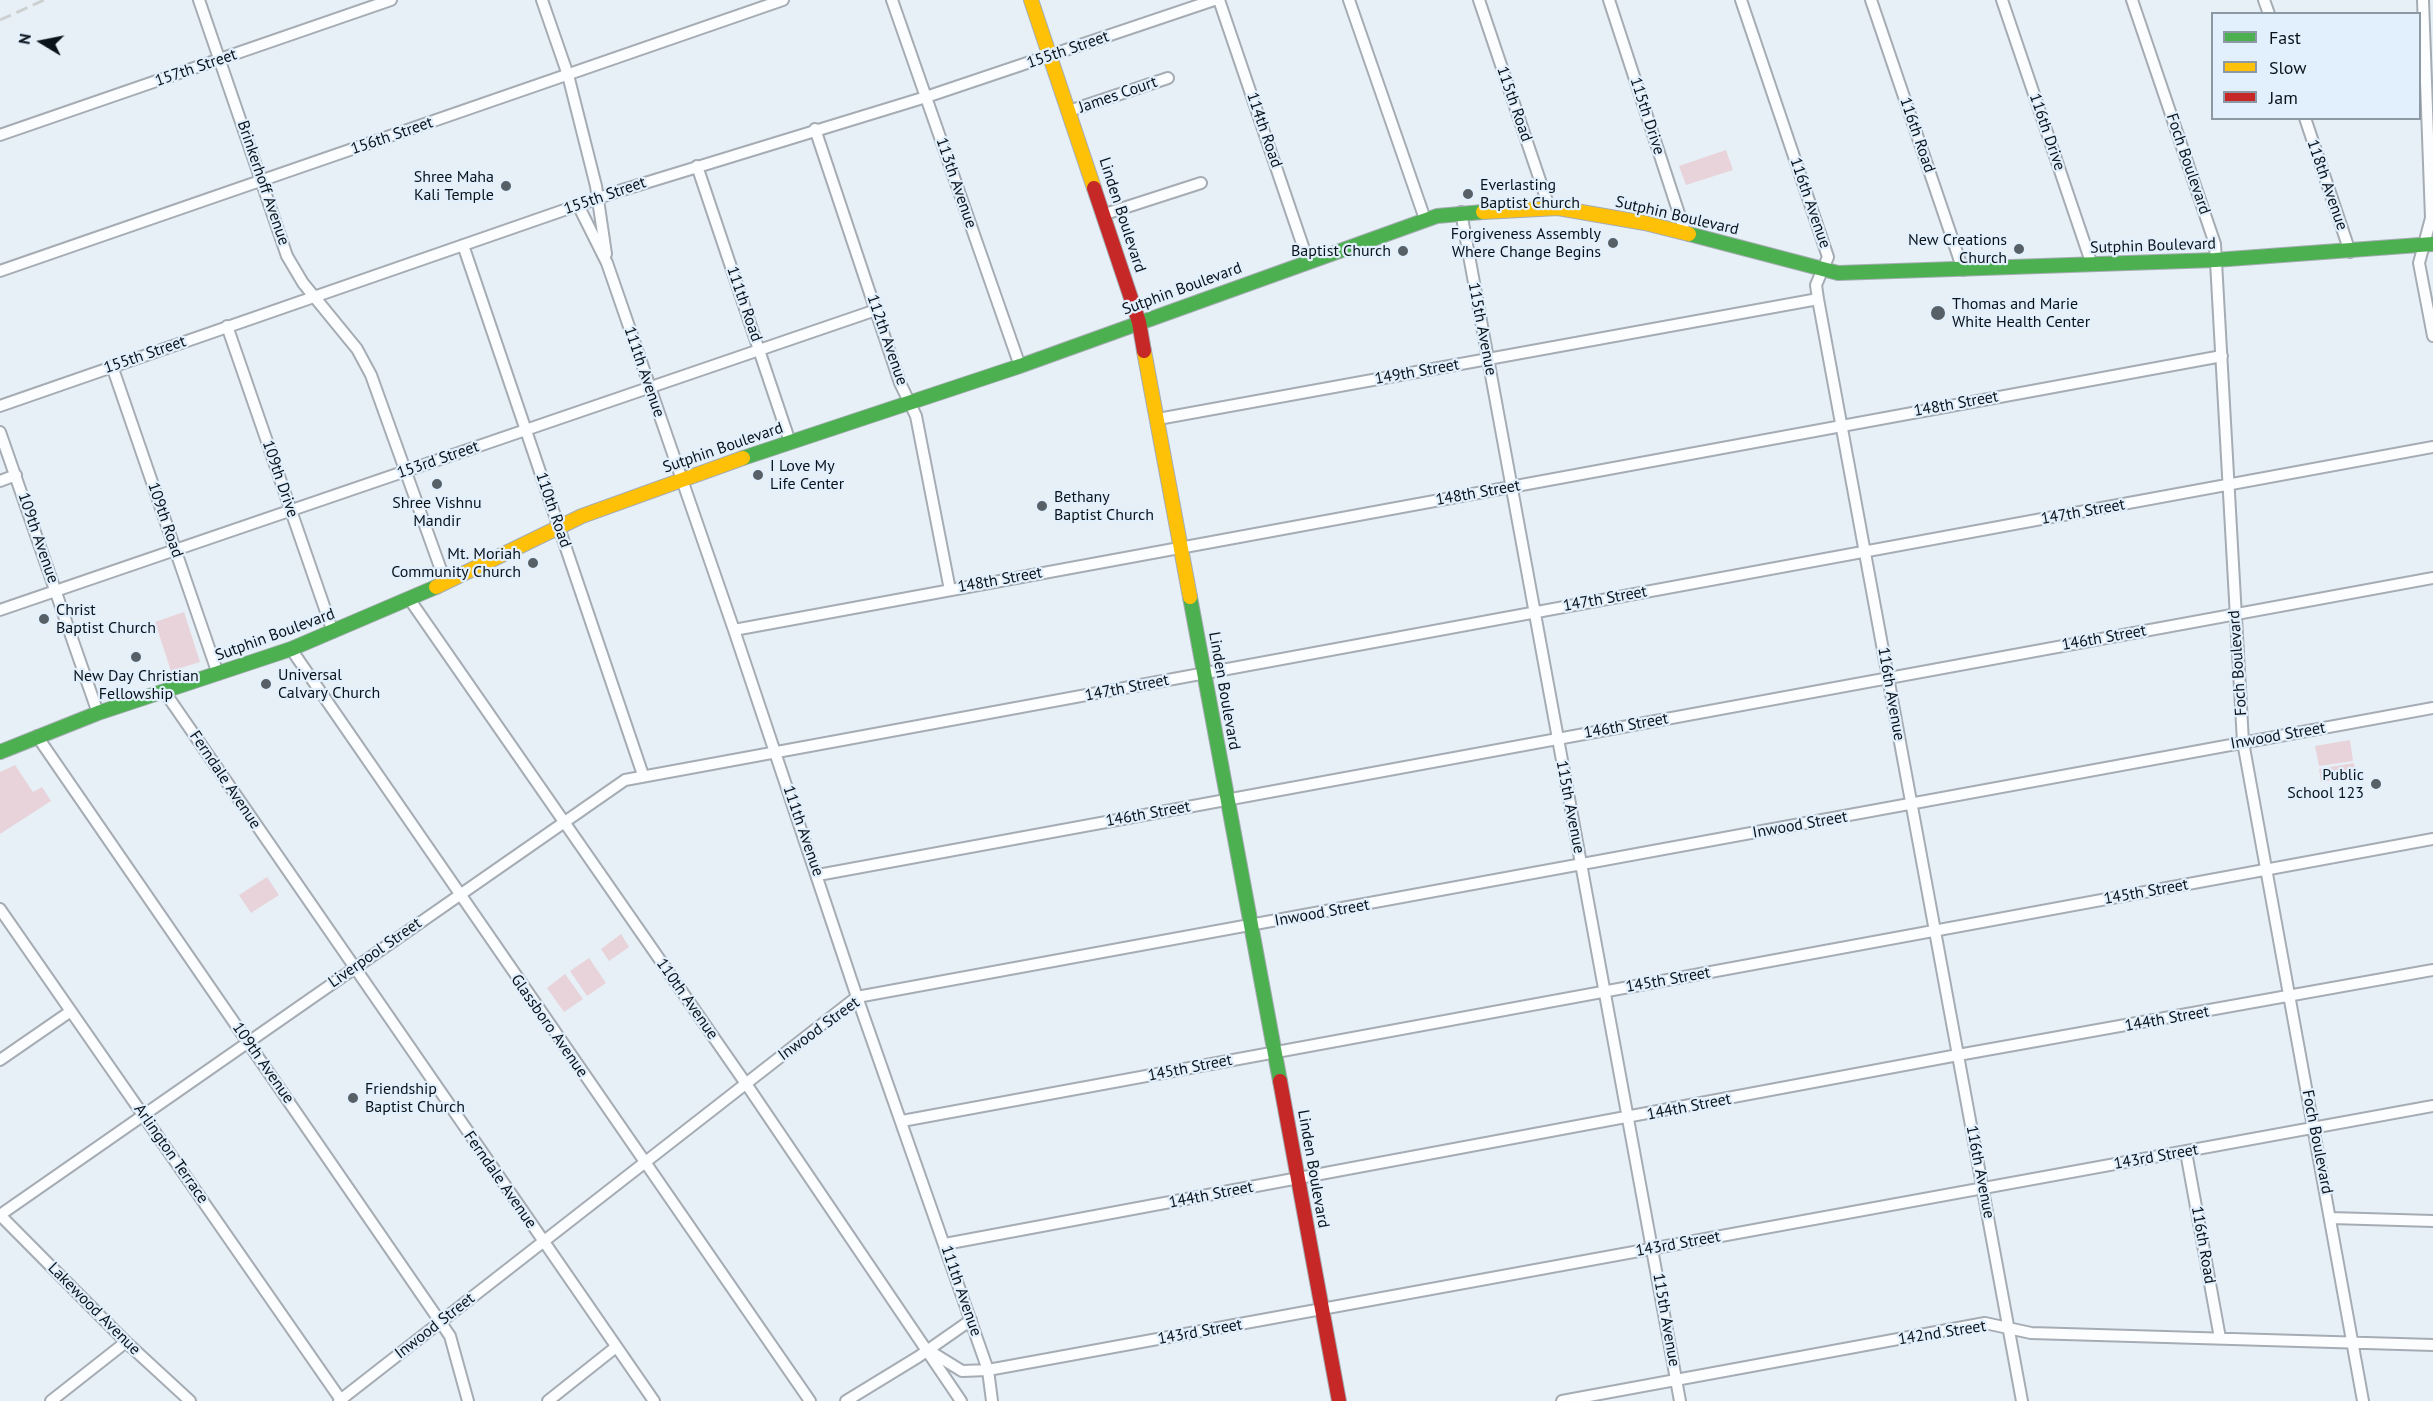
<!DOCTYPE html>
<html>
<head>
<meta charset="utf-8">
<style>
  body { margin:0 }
  #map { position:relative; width:2433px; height:1401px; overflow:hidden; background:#e8f0f7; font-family:"PT Sans",sans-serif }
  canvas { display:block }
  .legend { position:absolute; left:2211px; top:12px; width:210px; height:108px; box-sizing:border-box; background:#e2f0fd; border:2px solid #8c98a2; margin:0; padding:8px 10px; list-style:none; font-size:18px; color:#0b131a }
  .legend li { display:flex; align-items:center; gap:12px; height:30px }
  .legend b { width:30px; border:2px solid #8c98a2 }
  .north { position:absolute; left:12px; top:12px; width:60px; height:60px; -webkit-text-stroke:4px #e2f0fd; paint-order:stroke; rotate:280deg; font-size:16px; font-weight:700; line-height:24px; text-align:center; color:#0b131a }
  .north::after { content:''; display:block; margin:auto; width:21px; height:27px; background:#0b131a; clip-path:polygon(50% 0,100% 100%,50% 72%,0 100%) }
</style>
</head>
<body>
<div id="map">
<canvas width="2433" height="1401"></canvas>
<ul class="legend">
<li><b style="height:8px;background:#4caf50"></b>Fast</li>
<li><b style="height:8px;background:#ffc107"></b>Slow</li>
<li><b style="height:8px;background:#c62828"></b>Jam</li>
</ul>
<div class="north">N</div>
</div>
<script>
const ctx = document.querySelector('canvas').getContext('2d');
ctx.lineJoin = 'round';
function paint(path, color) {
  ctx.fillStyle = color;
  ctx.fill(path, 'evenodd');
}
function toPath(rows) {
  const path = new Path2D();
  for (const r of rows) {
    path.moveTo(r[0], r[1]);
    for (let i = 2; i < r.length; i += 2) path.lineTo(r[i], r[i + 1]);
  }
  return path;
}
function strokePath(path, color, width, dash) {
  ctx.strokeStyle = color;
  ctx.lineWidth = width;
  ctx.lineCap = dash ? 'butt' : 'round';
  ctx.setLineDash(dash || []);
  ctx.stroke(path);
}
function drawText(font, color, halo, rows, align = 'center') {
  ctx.font = font + ' "PT Sans",sans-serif';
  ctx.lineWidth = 4.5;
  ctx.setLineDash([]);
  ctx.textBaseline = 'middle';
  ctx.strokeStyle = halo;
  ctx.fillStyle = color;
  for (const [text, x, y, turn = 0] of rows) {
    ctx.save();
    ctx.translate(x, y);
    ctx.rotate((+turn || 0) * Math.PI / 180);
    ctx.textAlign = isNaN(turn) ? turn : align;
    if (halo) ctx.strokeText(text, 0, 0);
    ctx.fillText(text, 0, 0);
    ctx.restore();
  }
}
const green = toPath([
  [1726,150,1733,170,1686,185,1679,166],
  [184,612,200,662,171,671,155,622],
  [2350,740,2353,761,2319,766,2315,746],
  [2354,763,2356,776,2321,782,2319,769],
  [15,765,33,792,42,787,51,801,0,834,0,772],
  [267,877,279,895,251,913,239,895],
  [621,934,629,947,609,961,601,949],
  [589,958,606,983,587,996,570,971],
  [565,974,583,999,564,1012,547,988]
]);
const street = toPath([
  [199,0,287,256,303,283,357,349,371,375,445,581],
  [542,0,568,75,596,186,606,254],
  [892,0,1020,366],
  [1219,0,1308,261],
  [1349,0,1425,219],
  [1479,0,1549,207],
  [1609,0,1685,232],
  [1741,0,1828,257,1816,285,1818,299,2022,1401],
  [1871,0,1963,270],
  [2002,0,2092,265],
  [2132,0,2215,244,2243,742,2363,1401],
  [2264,0,2269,14],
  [2423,0,2431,218,2419,263,2433,336],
  [1069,111,1168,78],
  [2305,118,2350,252],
  [815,129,900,383,916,416,950,590],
  [0,135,391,0],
  [697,166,790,442],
  [578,205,607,263,734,630,857,997,988,1370,992,1401],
  [1461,212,1680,1401],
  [1105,214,1201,183],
  [463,245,643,775],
  [0,271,783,0],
  [227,326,333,632],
  [112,366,218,674],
  [0,406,619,191,926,97,1214,0],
  [1158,419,1818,299],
  [0,432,98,713],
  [0,481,16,475],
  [410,600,751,1091,961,1401],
  [0,610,876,310],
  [734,630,2222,356],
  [291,649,810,1401],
  [164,691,654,1401],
  [37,736,450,1336,468,1401],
  [818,875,2433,578],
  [0,909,341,1400],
  [0,1060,71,1011],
  [902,1121,2433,839],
  [2186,1152,2220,1338],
  [0,1215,625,780,2433,447],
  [0,1215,126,1342,190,1401],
  [2331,1218,2433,1221],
  [945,1244,1958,1055,2433,970],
  [928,1350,962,1371,988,1370,2433,1106],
  [51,1401,126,1342],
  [339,1401,857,997,2433,708],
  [548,1401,616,1347],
  [846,1401,918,1357,971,1320],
  [1562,1401,1985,1323,2031,1333,2433,1345]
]);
const fast = toPath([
  [1689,234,1838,273,2215,260,2433,244],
  [743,458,1020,366,1437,216,1483,212],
  [1190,597,1280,1081],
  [0,752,98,713,291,649,436,587]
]);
const slow = toPath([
  [1031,0,1094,188],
  [1483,212,1558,208,1645,223,1689,234],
  [1144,351,1190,597],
  [436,587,582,516,743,458]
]);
const jam = toPath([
  [1094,188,1139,322,1144,351],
  [1280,1081,1339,1401]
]);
const rail = toPath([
  [0,20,44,0]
]);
const markers = [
  [506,186,6,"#586067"],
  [1468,194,6,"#586067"],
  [1613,243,6,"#586067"],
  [2019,249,6,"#586067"],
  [1403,251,6,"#586067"],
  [1938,313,8,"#586067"],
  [758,475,6,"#586067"],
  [437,484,6,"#586067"],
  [1042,506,6,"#586067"],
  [533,563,6,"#586067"],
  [44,619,6,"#586067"],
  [136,657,6,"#586067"],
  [266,684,6,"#586067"],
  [2376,784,6,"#586067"],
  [353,1098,6,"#586067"]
];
const streetNames = [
  ["155th Street",1068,50,-19],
  ["157th Street",196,68,-19],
  ["James Court",1118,95,-19],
  ["115th Road",1514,104,71],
  ["115th Drive",1647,116,72],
  ["114th Road",1264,130,71],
  ["116th Drive",2047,132,71],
  ["116th Road",1917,135,71],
  ["156th Street",392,136,-19],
  ["Foch Boulevard",2188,164,71],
  ["Brinkerhoff Avenue",263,183,71],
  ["113th Avenue",956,183,71],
  ["118th Avenue",2327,185,71],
  ["155th Street",605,196,-19],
  ["116th Avenue",1810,203,71],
  ["Linden Boulevard",1122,215,72],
  ["Sutphin Boulevard",1677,216,13],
  ["Sutphin Boulevard",2153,246,-2],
  ["Sutphin Boulevard",1182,289,-20],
  ["111th Road",744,304,71],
  ["115th Avenue",1482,329,79],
  ["112th Avenue",887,340,71],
  ["155th Street",145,355,-19],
  ["111th Avenue",644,372,71],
  ["149th Street",1417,372,-10],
  ["148th Street",1956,404,-10],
  ["Sutphin Boulevard",723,448,-19],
  ["153rd Street",438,460,-19],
  ["109th Drive",280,479,71],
  ["148th Street",1478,493,-10],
  ["110th Road",553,510,71],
  ["147th Street",2083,512,-10],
  ["109th Road",165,520,71],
  ["109th Avenue",38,538,71],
  ["148th Street",1000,580,-10],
  ["147th Street",1605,599,-10],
  ["Sutphin Boulevard",275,635,-20],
  ["146th Street",2104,638,-10],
  ["Foch Boulevard",2238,663,-94],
  ["147th Street",1127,688,-11],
  ["Linden Boulevard",1224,691,80],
  ["116th Avenue",1891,694,80],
  ["146th Street",1626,726,-10],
  ["Inwood Street",2278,736,-10],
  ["Ferndale Avenue",225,780,56],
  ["115th Avenue",1570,807,79],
  ["146th Street",1148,814,-10],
  ["Inwood Street",1800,825,-10],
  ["111th Avenue",803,831,71],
  ["145th Street",2146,892,-10],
  ["Inwood Street",1322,913,-10],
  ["Liverpool Street",375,953,-35],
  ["145th Street",1668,980,-10],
  ["110th Avenue",687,999,55],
  ["144th Street",2167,1019,-10],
  ["Glassboro Avenue",549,1026,55],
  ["Inwood Street",819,1029,-36],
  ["109th Avenue",263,1063,55],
  ["145th Street",1190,1068,-11],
  ["144th Street",1689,1107,-11],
  ["Foch Boulevard",2317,1142,79],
  ["Arlington Terrace",171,1154,55],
  ["143rd Street",2156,1157,-10],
  ["Linden Boulevard",1313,1169,80],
  ["116th Avenue",1980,1172,79],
  ["Ferndale Avenue",500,1180,55],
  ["144th Street",1211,1195,-11],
  ["143rd Street",1678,1244,-10],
  ["116th Road",2203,1245,80],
  ["111th Avenue",961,1291,71],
  ["Lakewood Avenue",94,1309,45],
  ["115th Avenue",1666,1320,80],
  ["Inwood Street",435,1326,-38],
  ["143rd Street",1200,1332,-10],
  ["142nd Street",1942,1333,-9]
];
const poiNames = [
  ["Shree Maha",494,177,"right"],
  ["Kali Temple",494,195,"right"],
  ["Everlasting",1480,185],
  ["Baptist Church",1480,203],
  ["Forgiveness Assembly",1601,234,"right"],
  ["Where Change Begins",1601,252,"right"],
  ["New Creations",2007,240,"right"],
  ["Church",2007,258,"right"],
  ["Baptist Church",1391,251,"right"],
  ["Thomas and Marie",1952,304],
  ["White Health Center",1952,322],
  ["I Love My",770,466],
  ["Life Center",770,484],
  ["Bethany",1054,497],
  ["Baptist Church",1054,515],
  ["Shree Vishnu",437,503,"center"],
  ["Mandir",437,521,"center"],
  ["Mt. Moriah",521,554,"right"],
  ["Community Church",521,572,"right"],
  ["Christ",56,610],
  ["Baptist Church",56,628],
  ["Universal",278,675],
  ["Calvary Church",278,693],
  ["New Day Christian",136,676,"center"],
  ["Fellowship",136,694,"center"],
  ["Public",2364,775,"right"],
  ["School 123",2364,793,"right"],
  ["Friendship",365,1089],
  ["Baptist Church",365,1107]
];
paint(green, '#e7d3d9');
strokePath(street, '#a5acb3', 14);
strokePath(fast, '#a5acb3', 16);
strokePath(slow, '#a5acb3', 16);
strokePath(jam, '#a5acb3', 16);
strokePath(street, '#fcfdfe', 10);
strokePath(fast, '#4caf50', 14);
strokePath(slow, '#ffc107', 14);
strokePath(jam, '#c62828', 14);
strokePath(rail, '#ced1d2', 3, [12, 6]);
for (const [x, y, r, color] of markers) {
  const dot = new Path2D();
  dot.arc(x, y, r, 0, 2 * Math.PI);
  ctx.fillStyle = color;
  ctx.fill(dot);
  strokePath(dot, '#e2f0fd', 2);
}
drawText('16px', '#0b131a', '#e2f0fd', streetNames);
drawText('16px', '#0b131a', '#e2f0fd', poiNames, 'left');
</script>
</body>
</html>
